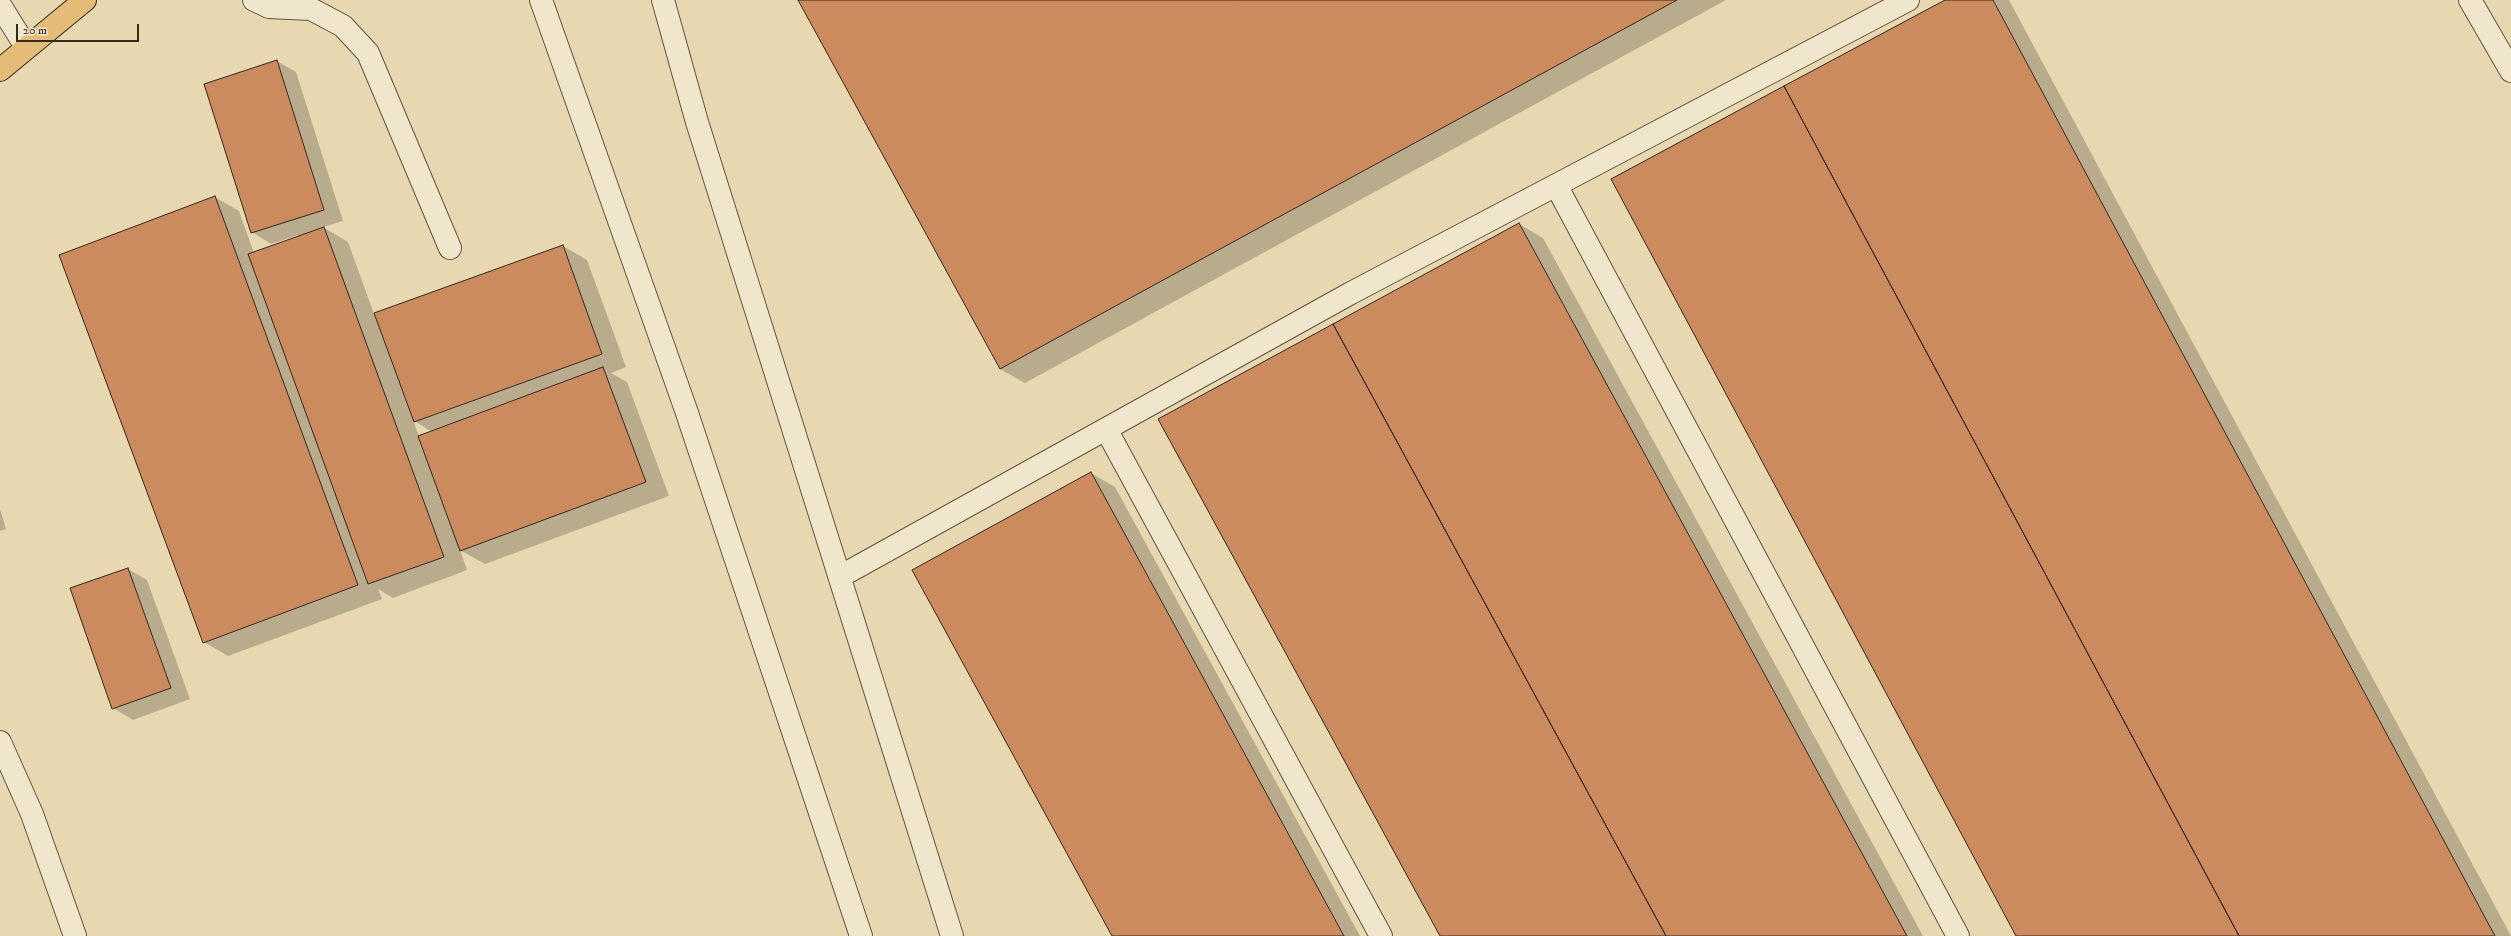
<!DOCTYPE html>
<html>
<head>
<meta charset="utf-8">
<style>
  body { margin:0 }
  #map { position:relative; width:2511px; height:936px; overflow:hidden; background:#e7d8b0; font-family:"IM FELL DW Pica",serif }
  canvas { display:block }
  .scale { position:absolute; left:16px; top:24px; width:123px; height:18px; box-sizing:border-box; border:2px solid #352722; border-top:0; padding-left:5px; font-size:12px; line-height:14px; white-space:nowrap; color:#352722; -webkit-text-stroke:3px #efe6cc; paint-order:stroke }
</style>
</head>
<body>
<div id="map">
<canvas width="2511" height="936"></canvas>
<div class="scale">20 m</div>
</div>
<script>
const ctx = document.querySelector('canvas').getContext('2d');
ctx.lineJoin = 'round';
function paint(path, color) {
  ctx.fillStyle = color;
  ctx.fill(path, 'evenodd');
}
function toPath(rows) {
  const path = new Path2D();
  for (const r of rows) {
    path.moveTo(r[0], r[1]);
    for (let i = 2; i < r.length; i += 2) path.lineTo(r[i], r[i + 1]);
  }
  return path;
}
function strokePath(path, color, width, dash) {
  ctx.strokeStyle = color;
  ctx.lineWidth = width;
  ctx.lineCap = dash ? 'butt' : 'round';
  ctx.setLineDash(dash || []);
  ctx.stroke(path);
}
const shadow = toPath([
  [799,0,1726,0,1025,383,1000,369],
  [1947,0,2009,0,2511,936,2017,936],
  [277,61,296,72,343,221,323,227,348,242,374,314,563,246,587,260,626,367,611,373,627,382,669,496,485,564,460,550,467,570,393,598,378,589,382,599,228,656,204,642,215,197,239,211,254,253,298,237,298,235,271,244,252,232],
  [413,420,432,432,419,436],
  [1519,224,1543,238,1923,936,1441,936],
  [1091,473,1115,487,1360,936,1113,936],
  [0,509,6,529,0,531],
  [128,569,147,580,190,699,133,720,113,708]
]);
const building = toPath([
  [798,0,1677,0,1000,369,798,0],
  [1945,0,1993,0,2495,936,2239,936,1784,86,1945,0],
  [277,60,324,210,251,233,204,84,277,60],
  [1784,86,2239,936,2016,936,1611,179,1784,86],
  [215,196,358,585,203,643,59,255,215,196],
  [1519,223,1907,936,1666,936,1333,324,1519,223],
  [324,227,444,557,368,584,248,254,324,227],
  [563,245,602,354,414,422,374,313,563,245],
  [1333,324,1666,936,1440,936,1158,419,1333,324],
  [603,367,646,482,460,551,418,436,603,367],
  [1091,472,1344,936,1112,936,912,570,1091,472],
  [128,568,171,688,112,709,70,588,128,568]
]);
const service = toPath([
  [254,0,269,7,311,9,343,26,368,53,450,248],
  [663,0,697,122,952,936],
  [0,5,26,47],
  [1556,185,1958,936],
  [1106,429,1381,936],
  [841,576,1351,293,1908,0],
  [0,742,32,814,75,936]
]);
const minor = toPath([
  [541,0,686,410,861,936],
  [2470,0,2511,71]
]);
const primary = toPath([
  [0,70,85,0]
]);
paint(shadow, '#0003');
paint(building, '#cb8b5f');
strokePath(building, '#352722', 1);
strokePath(service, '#625346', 24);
strokePath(minor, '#625346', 24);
strokePath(primary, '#352722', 24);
strokePath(service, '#efe6cc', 22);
strokePath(minor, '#efe6cc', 22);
strokePath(primary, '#e4bc78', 22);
</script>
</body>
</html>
